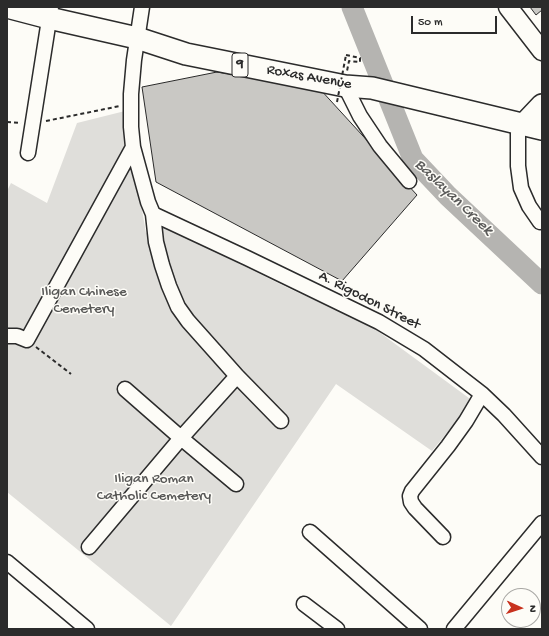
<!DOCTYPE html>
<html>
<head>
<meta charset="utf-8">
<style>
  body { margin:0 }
  #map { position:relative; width:549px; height:636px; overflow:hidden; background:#fdfcf7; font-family:"Gochi Hand",sans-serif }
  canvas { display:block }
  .frame { position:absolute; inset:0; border:8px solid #2b2b2b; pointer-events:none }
  .north { position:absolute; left:501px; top:588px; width:40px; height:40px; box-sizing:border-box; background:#fdfcf7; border:1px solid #a9a8a5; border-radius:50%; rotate:93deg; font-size:11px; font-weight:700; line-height:16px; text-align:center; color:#2b2b2b }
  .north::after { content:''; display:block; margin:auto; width:14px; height:18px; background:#c8321e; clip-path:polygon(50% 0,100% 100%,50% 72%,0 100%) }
  .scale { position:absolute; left:411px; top:16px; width:86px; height:18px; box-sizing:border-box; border:2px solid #2b2b2b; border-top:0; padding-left:5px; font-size:12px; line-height:14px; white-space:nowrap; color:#2b2b2b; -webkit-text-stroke:3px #fdfcf7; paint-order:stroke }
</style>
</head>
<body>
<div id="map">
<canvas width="549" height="636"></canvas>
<div class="frame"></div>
<div class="north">N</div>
<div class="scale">50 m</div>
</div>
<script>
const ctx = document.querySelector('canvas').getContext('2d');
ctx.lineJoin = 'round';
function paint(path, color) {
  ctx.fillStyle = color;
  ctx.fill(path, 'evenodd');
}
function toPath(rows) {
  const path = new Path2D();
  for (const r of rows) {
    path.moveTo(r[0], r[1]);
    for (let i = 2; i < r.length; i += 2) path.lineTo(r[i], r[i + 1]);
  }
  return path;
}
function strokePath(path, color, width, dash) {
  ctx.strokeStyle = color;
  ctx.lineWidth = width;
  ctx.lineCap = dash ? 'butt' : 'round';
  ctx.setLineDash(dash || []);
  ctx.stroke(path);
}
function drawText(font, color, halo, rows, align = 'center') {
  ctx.font = font + ' "Gochi Hand",sans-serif';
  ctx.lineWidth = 3;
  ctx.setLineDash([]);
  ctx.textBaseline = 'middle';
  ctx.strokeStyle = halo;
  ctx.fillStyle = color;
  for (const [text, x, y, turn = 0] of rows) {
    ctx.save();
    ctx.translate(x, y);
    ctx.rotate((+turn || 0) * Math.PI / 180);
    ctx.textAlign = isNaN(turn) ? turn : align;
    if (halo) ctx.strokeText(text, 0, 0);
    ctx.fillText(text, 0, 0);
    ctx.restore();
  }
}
const green = toPath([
  [125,111,146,233,161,226,218,253,288,288,368,324,473,401,432,451,336,384,171,626,7,492,7,191,11,183,47,203,77,123]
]);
const river = toPath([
  [352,7,413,159,448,196,542,284]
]);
const building = toPath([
  [530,7,542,7,542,10,536,15,530,7],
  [217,72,319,88,417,195,342,281,156,182,142,87,217,72]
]);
const path = toPath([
  [346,55,360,58,360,62,349,61,347,71],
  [46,121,120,106],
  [7,122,21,123],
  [36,347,71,374]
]);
const minor = toPath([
  [142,7,134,60,131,94,131,127,133,147,148,202,153,214,156,242,162,265,169,286,178,307,188,321,237,376,281,421],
  [345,86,360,116,380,146,409,181],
  [524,124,518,133,518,166,521,188,529,206,540,222],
  [28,153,51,7],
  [153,214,247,258,379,322,424,349,482,394,504,415,542,457],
  [7,336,17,336,27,340,133,147],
  [125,389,181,438,237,376],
  [310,532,420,629],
  [443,537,415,508,411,502,410,496,412,491,448,446,466,421,482,394],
  [89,547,181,438,236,484],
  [7,562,87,629],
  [304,604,337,629],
  [454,629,542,523]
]);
const major = toPath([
  [508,7,542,51]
]);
const highway = toPath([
  [7,7,49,18,137,38,186,54,345,86,372,88,542,129],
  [524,124,542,105]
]);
const pathBridge = toPath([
  [337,102,346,55]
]);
const shields = [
  [240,65,16]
];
const shieldNames = [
  ["9",240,65]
];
const streetNames = [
  ["Roxas Avenue",309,78,10],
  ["A. Rigodon Street",369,301,27]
];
const parkNames = [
  ["Iligan Chinese",84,293],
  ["Cemetery",84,310],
  ["Iligan Roman",154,480],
  ["Catholic Cemetery",154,497]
];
const waterNames = [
  ["Baslayan Creek",453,198,44]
];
paint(green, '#dfdeda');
strokePath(river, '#b5b4b1', 21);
paint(building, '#c9c8c4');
strokePath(building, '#2b2b2b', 1);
strokePath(minor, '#2b2b2b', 17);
strokePath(major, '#2b2b2b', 21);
strokePath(highway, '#2b2b2b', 24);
strokePath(path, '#2b2b2b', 2, [4, 3]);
strokePath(minor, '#fdfcf7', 14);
strokePath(major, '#fdfcf7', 18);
strokePath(highway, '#fdfcf7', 21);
strokePath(pathBridge, '#2b2b2b', 2, [4, 3]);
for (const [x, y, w] of shields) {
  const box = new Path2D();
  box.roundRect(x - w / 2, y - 12, w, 24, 3);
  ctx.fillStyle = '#fdfcf7';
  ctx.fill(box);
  strokePath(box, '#2b2b2b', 1);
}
drawText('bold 14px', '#2b2b2b', null, shieldNames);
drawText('15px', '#2b2b2b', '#fdfcf7', streetNames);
drawText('15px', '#585857', '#fdfcf7', parkNames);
drawText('italic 16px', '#5b5b5a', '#fdfcf7', waterNames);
</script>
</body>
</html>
